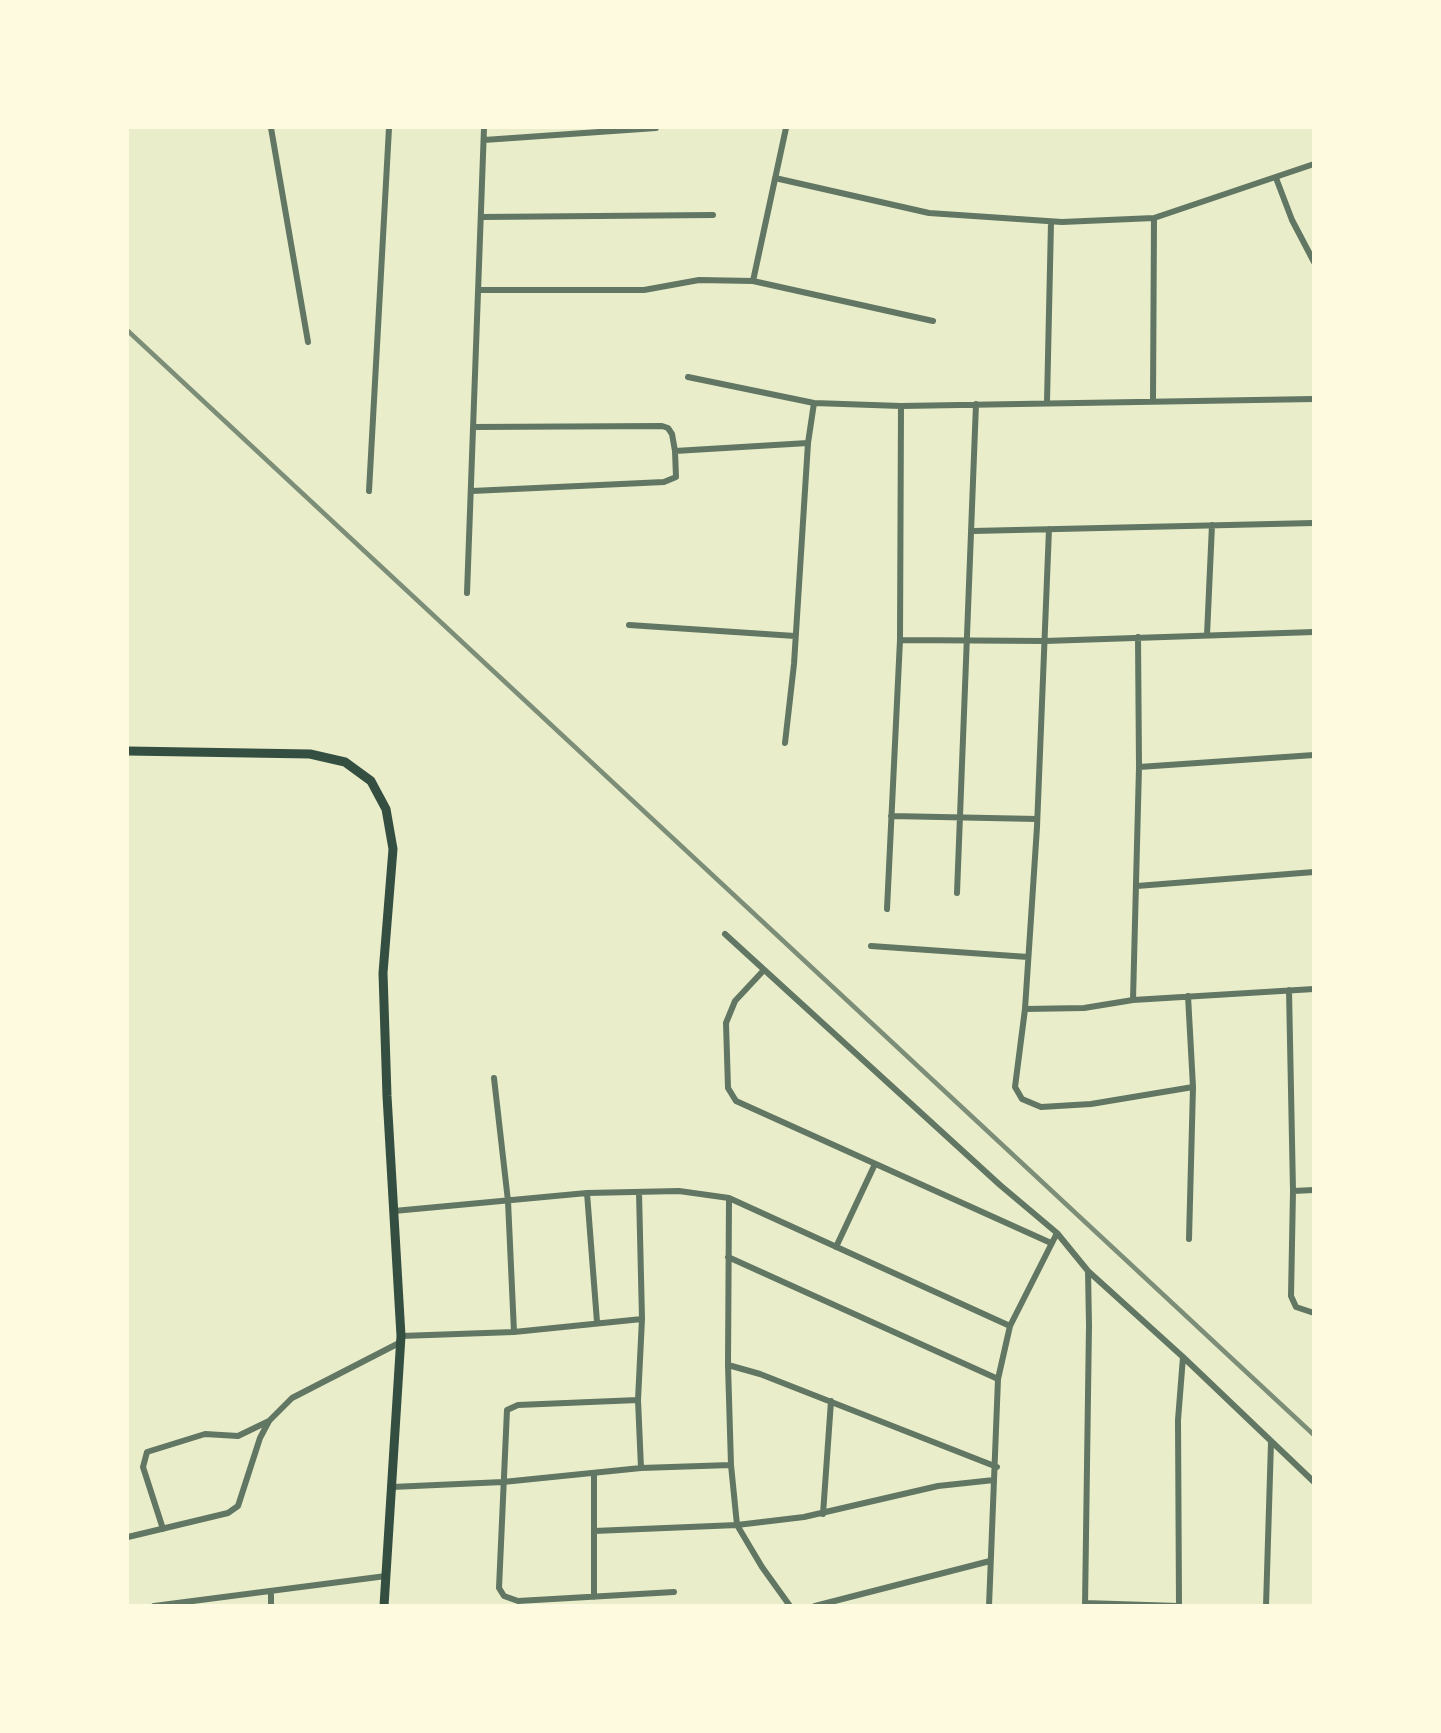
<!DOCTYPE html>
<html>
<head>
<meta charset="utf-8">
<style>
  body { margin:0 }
  #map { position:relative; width:1441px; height:1733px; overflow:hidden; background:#e9edc9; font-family:Literata,serif }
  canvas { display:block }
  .frame { position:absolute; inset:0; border:129px solid #fefae0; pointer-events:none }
</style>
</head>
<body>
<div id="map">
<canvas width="1441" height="1733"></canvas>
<div class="frame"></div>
</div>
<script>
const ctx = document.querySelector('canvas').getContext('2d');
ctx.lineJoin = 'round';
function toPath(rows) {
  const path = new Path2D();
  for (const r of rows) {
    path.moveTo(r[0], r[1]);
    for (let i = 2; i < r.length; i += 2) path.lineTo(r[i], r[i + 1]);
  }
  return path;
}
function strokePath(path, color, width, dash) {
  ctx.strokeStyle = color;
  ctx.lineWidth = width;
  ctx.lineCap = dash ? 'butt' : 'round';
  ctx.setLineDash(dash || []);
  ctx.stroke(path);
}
const minor = toPath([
  [271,128,308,342],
  [484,140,656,128],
  [775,178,929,213,1062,222,1154,218,1314,164],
  [1276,178,1292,220,1314,262],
  [481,217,713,215],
  [753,281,786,128],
  [479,290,644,290,699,280,753,281,933,321],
  [688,377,814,403,901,406,1314,399],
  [1153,400,1154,218],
  [1047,402,1051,222],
  [473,427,662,426,668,428,672,434,675,451],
  [369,491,389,128],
  [472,491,664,482,676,477,675,451,808,443],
  [1049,529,1037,827,1025,1009,1015,1087,1022,1099,1041,1107,1091,1104,1193,1087],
  [973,531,1314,523],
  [467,593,484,128],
  [629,625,795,636],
  [1207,635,1212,525],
  [900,640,1045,641,1314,632],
  [785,743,794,664,808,443,814,403],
  [1139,767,1314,755],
  [891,816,1037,819],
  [1137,886,1314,872],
  [957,893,976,404],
  [887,909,900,640,901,406],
  [725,934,1000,1185,1057,1233,1088,1271,1183,1357,1314,1482],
  [871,946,1028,957],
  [763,971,735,1001,726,1023,728,1088,736,1101,1051,1243],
  [1289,990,1293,1191,1291,1296,1296,1307,1314,1313],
  [1188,996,1193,1087,1189,1239],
  [1133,1000,1139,767,1138,637],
  [1025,1009,1084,1008,1133,1000,1314,989],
  [494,1078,508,1201,514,1332],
  [1293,1191,1314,1190],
  [639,1192,642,1319,638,1400,641,1468],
  [587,1193,597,1322],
  [729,1198,728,1365,731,1465,737,1525,762,1567,790,1606],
  [394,1211,587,1193,679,1191,729,1198,1010,1326],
  [836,1247,875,1164],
  [728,1257,998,1379],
  [401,1336,514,1332,642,1319],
  [728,1365,760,1374,997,1467],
  [638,1400,518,1405,507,1410,499,1588,504,1596,518,1601,674,1592],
  [392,1487,503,1482,641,1468,731,1465],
  [823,1514,831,1401],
  [163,1529,143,1467,147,1452,205,1434,238,1436,269,1421],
  [594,1531,737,1525,804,1517,938,1486,994,1480],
  [128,1537,228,1513,238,1506,260,1438,269,1421,292,1398,401,1342],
  [594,1597,594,1474],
  [1085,1603,1178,1606],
  [154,1606,386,1576],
  [271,1606,271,1591],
  [815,1606,990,1561],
  [989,1606,998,1379,1010,1326,1057,1233],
  [1085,1606,1089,1325,1088,1271],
  [1179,1606,1178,1420,1183,1357],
  [1266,1606,1271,1442]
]);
const secondary = toPath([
  [128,751,310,754,345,762,371,781,386,809,393,849,383,973,387,1096,401,1336,384,1606]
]);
const rail = toPath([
  [128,331,1314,1435]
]);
strokePath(minor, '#617663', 6);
strokePath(secondary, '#344e41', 9);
strokePath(rail, '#7c8e77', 4.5);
</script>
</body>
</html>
